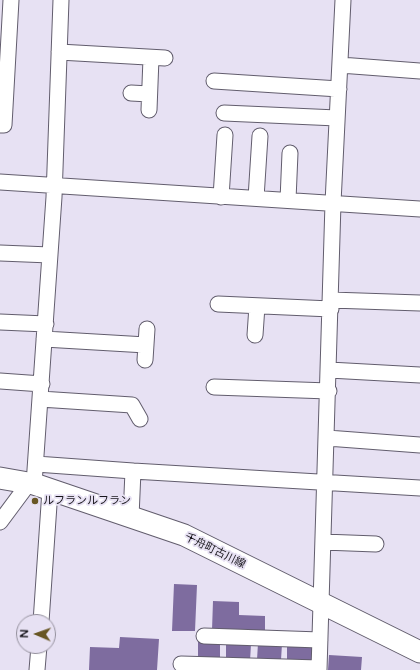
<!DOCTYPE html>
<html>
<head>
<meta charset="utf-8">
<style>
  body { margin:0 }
  #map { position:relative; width:420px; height:670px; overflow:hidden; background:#e7e1f3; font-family:"Varela Round",sans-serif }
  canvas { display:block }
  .north { position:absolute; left:16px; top:614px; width:40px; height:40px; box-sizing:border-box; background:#e7e1f3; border:1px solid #94909d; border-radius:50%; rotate:272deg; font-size:11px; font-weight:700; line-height:16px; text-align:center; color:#18161c }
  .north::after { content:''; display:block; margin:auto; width:14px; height:18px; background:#685624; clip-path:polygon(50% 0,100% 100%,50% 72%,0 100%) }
</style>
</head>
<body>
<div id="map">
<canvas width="420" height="670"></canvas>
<div class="north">N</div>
</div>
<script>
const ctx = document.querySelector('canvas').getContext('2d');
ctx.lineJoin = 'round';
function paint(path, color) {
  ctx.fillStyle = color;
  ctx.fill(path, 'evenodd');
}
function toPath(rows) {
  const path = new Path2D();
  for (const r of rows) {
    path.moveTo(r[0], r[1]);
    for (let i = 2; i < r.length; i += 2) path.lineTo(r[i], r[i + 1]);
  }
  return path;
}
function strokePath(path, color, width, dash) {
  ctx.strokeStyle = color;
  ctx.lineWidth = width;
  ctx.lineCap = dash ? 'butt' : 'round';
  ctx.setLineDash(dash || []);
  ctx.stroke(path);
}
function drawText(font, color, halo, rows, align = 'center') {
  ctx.font = font + ' "Varela Round","Noto Sans JP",sans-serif';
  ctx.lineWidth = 3.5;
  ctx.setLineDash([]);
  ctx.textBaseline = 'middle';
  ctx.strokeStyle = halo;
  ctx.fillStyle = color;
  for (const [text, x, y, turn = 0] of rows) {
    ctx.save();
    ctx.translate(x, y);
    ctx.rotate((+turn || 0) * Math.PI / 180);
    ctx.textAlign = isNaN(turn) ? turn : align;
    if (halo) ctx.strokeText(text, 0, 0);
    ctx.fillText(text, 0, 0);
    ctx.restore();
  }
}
const building = toPath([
  [174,584,197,585,195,631,172,631],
  [213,601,239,602,239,615,265,616,265,631,212,630],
  [120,637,159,639,157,670,89,670,90,647,119,648],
  [198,642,220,642,220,658,198,658],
  [226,643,251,644,250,661,226,660],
  [258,643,282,644,281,660,257,660],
  [287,644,312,645,312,661,287,661],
  [329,655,362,657,361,670,328,670]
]);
const street = toPath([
  [59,52,165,58],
  [340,65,420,71],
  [214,81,339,89],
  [131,93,149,94],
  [149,110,151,58],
  [224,113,337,118],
  [0,125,4,125,11,0],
  [0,182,420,209],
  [221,197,225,135],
  [256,198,260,136],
  [288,200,290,153],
  [0,253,50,255],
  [331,300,420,303],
  [218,304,331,309],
  [0,322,46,324],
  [255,335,257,306],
  [44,339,146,345],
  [145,360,147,329],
  [329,370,420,375],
  [0,381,42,384],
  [214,387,329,391],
  [40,399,132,405,140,419],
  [327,438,420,445],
  [36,464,133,471],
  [34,484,54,197,61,0],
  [131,517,133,471,420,488],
  [0,522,29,483],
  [323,542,376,544],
  [41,622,50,490],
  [204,636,320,640],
  [181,664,319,668],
  [37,670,39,646],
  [319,670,333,203,343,0]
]);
const secondary = toPath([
  [0,478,34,484,184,535,420,652]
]);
const markers = [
  [35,501,4,"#685624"]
];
const poiNames = [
  ["ルフランルフラン",43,501]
];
const streetNames = [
  ["千舟町古川線",215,551,26]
];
paint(building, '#7e6c9f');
strokePath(street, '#625d6d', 17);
strokePath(secondary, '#625d6d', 23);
strokePath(street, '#fff', 15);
strokePath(secondary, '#fff', 21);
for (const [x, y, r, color] of markers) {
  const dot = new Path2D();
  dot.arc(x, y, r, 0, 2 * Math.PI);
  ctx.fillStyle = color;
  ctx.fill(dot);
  strokePath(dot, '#e7e1f3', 1.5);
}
drawText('11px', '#18161c', '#e7e1f3', poiNames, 'left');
drawText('11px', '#18161c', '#e7e1f3', streetNames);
</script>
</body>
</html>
